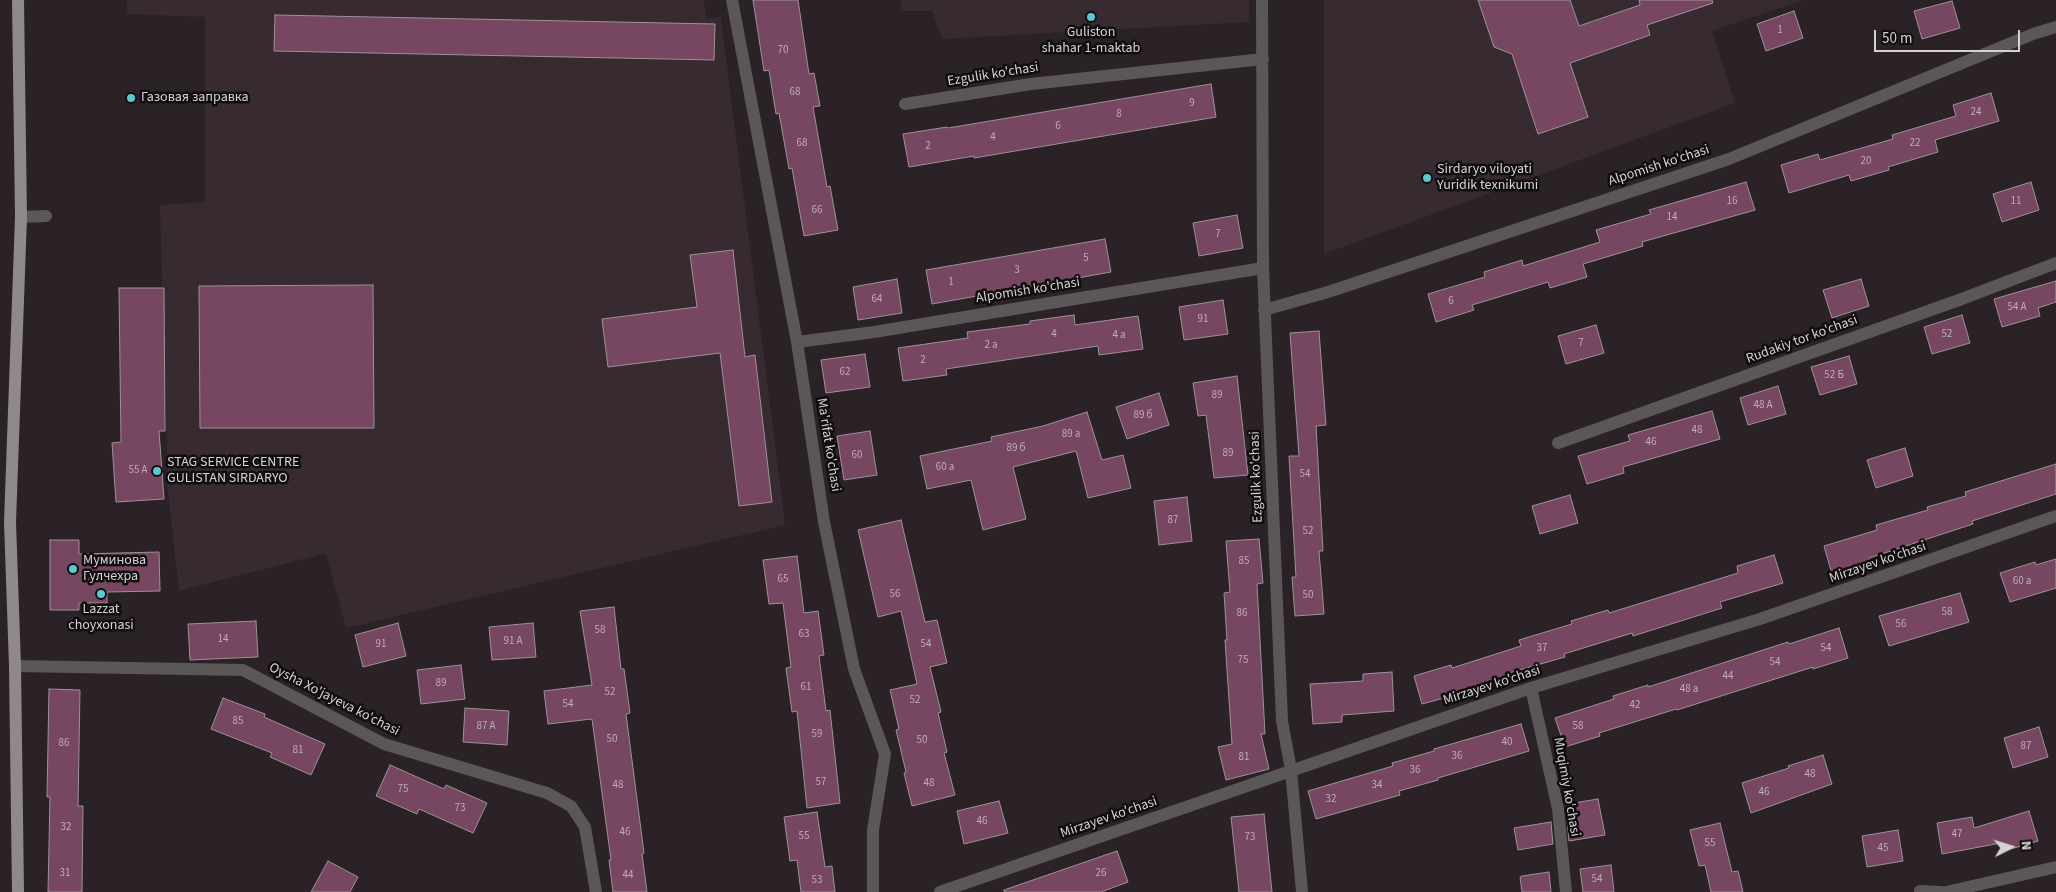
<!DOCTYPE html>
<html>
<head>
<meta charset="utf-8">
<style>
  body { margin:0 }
  #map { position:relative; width:2056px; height:892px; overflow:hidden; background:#2a2226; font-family:"Source Sans 3",sans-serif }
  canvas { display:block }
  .north { position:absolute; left:1986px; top:822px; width:50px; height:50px; -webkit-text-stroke:4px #100d0e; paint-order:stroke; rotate:85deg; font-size:14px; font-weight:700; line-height:20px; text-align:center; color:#d6d1d3 }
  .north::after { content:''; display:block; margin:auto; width:18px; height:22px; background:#d6d1d3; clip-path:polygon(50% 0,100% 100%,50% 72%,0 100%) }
  .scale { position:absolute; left:1874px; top:30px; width:146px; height:22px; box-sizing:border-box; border:2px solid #d6d1d3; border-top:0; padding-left:6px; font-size:15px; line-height:18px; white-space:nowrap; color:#d6d1d3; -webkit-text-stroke:4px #100d0e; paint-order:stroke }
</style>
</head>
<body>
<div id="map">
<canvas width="2056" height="892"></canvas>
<div class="north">N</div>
<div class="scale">50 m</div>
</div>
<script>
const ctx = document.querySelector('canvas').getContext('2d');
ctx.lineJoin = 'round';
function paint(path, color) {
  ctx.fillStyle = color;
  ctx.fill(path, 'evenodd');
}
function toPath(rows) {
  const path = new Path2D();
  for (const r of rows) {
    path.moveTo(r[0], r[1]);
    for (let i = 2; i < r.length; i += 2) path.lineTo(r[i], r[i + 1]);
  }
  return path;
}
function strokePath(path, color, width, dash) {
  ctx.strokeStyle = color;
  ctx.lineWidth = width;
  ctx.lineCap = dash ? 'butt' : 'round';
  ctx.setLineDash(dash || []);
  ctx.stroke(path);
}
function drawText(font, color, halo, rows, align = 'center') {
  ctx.font = font + ' "Source Sans 3",sans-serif';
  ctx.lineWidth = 5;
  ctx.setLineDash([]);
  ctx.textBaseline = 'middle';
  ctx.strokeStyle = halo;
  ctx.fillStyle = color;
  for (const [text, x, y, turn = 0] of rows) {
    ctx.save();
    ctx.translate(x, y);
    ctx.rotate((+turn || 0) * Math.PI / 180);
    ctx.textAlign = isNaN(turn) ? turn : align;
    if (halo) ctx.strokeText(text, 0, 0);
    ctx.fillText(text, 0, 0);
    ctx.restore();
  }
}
const built = toPath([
  [127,0,703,0,707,19,721,17,785,525,346,628,326,553,179,591,168,493,160,205,205,202,205,17,127,14],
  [900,0,1249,0,1249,22,942,39,932,11,901,11],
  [1324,0,1804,0,1712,31,1735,103,1324,254]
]);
const building = toPath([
  [753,0,798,0,809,74,814,73,820,106,813,107,827,187,830,186,838,230,804,236,792,168,789,169,779,113,776,114,769,70,764,71,753,0],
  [1478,0,1570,0,1579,26,1640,5,1639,0,1712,0,1713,3,1647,25,1650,35,1570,63,1588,117,1538,134,1512,54,1494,47,1478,0],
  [1952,1,1960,28,1922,39,1914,11,1952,1],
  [1794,11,1803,38,1766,51,1757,24,1794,11],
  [275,15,715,24,714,60,274,51,275,15],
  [1211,84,1216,117,974,158,974,156,909,167,903,134,947,127,948,128,1211,84],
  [1991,93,1999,121,1935,140,1938,152,1888,167,1889,170,1851,181,1849,175,1789,193,1781,165,1818,154,1820,160,1893,139,1892,135,1956,116,1953,105,1991,93],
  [1746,182,1755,210,1642,242,1643,246,1583,264,1587,277,1550,288,1548,282,1472,305,1474,310,1436,322,1428,294,1485,277,1484,272,1522,260,1523,266,1600,242,1596,230,1651,214,1649,210,1746,182],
  [2031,182,2039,210,2002,222,1993,194,2031,182],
  [1237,215,1243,248,1199,256,1193,223,1237,215],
  [1105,239,1111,272,932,304,926,270,1105,239],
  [733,250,745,357,755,355,772,502,739,506,720,353,608,367,602,319,697,307,690,255,733,250],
  [897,279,902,313,858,320,853,287,897,279],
  [1861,279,1869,306,1832,318,1823,290,1861,279],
  [2056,281,2056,302,2038,308,2040,316,2002,327,1994,299,2056,281],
  [373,285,374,428,200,428,199,286,373,285],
  [119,288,164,288,165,431,159,431,164,499,116,502,112,443,121,442,119,288],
  [1223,300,1228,334,1184,340,1179,307,1223,300],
  [1074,315,1075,325,1138,316,1143,349,1099,355,1098,346,946,369,947,375,903,381,898,348,968,338,967,332,1030,324,1030,321,1074,315],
  [1962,315,1970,343,1932,354,1924,327,1962,315],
  [1596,325,1604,353,1566,364,1558,336,1596,325],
  [1319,331,1326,425,1316,426,1323,551,1319,551,1324,614,1295,616,1292,577,1296,577,1289,456,1299,456,1290,333,1319,331],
  [865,354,870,387,826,393,821,360,865,354],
  [1849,356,1857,384,1820,395,1811,367,1849,356],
  [1237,376,1248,475,1214,478,1206,415,1198,416,1193,383,1237,376],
  [1778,386,1786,414,1748,425,1740,398,1778,386],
  [1159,393,1169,425,1127,439,1116,407,1159,393],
  [1712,411,1720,439,1623,467,1624,473,1587,484,1578,456,1630,441,1628,435,1712,411],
  [1087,412,1102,460,1123,455,1131,488,1088,498,1076,451,1013,467,1026,519,983,530,971,480,927,489,920,456,992,441,991,437,1043,426,1087,412],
  [870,431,877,475,844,480,837,436,870,431],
  [1905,448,1913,476,1876,488,1867,460,1905,448],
  [2056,464,2056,494,1972,521,1973,524,1869,558,1870,563,1832,574,1824,546,1877,530,1876,525,1928,510,1927,507,1966,496,1965,492,2056,464],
  [1570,495,1578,523,1540,534,1532,506,1570,495],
  [1187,497,1192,541,1159,545,1154,501,1187,497],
  [901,520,925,622,937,620,947,663,930,667,941,712,938,713,947,752,944,753,955,795,912,806,904,773,906,772,896,730,899,729,890,690,917,684,901,611,878,617,858,530,901,520],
  [1259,539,1263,583,1257,584,1265,734,1261,734,1269,769,1226,780,1218,747,1232,744,1225,640,1227,640,1224,593,1230,592,1226,541,1259,539],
  [50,540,79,540,79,554,159,552,160,591,107,592,107,603,79,603,79,610,50,610,50,540],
  [1774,555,1783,583,1720,602,1722,608,1633,636,1632,633,1564,654,1565,657,1509,673,1511,680,1422,704,1414,676,1451,665,1452,668,1521,646,1519,640,1572,624,1571,621,1608,610,1609,613,1738,573,1737,566,1774,555],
  [797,556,804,613,818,611,824,655,819,656,826,711,830,710,840,803,807,808,797,711,792,712,786,668,791,667,783,603,769,604,763,560,797,556],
  [2056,559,2056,588,2010,602,2000,573,2035,562,2036,565,2056,559],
  [1960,593,1969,622,1889,646,1879,616,1960,593],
  [614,607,621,669,624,669,630,713,626,714,644,853,642,854,647,892,613,892,609,860,611,860,592,719,548,724,544,691,592,685,580,611,614,607],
  [256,621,258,657,190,660,188,624,256,621],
  [398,623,406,656,363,667,355,635,398,623],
  [533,623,536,657,492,660,489,627,533,623],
  [1839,628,1848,658,1813,669,1813,667,1677,710,1676,709,1599,733,1600,736,1565,747,1555,718,1614,699,1613,696,1648,685,1648,687,1788,642,1789,644,1839,628],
  [461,665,465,699,421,704,417,670,461,665],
  [1392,672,1394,711,1342,715,1342,722,1313,724,1310,684,1363,681,1363,674,1392,672],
  [49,689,80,690,78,806,83,806,82,892,48,892,50,797,47,797,49,689],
  [223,698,265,714,264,717,325,744,311,775,270,757,272,753,211,729,223,698],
  [465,708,509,711,507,745,463,742,465,708],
  [1521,724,1529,751,1438,778,1438,780,1399,791,1400,795,1316,819,1308,791,1393,766,1392,763,1434,751,1434,749,1521,724],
  [2039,727,2048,757,2013,768,2004,738,2039,727],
  [1823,755,1832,784,1751,813,1742,783,1789,768,1788,766,1823,755],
  [390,765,444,789,446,785,487,803,473,833,419,809,417,814,376,796,390,765],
  [1598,799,1605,835,1569,841,1567,820,1571,819,1568,804,1598,799],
  [999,801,1008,833,964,844,957,811,999,801],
  [2029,811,2038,841,2004,851,2001,843,1942,854,1937,823,1972,817,1974,828,2029,811],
  [817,812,825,867,832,866,835,892,801,892,797,860,790,861,784,817,817,812],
  [1264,814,1272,892,1239,892,1231,817,1264,814],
  [1551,822,1553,844,1518,850,1514,828,1551,822],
  [1720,823,1732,872,1738,871,1743,892,1711,892,1705,865,1699,866,1690,830,1720,823],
  [1898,830,1903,861,1867,867,1862,836,1898,830],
  [1117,851,1128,882,1101,892,1004,892,1004,890,1117,851],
  [328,861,358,877,350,892,311,892,328,861],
  [1611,865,1614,892,1583,892,1580,869,1611,865],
  [1549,872,1551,892,1522,892,1520,877,1522,876,1549,872]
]);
const minor = toPath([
  [732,0,797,342,824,522,854,669,885,754,873,830,873,892],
  [1262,0,1263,268,1282,721,1291,770,1302,892],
  [905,104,1031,84,1263,59],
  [21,217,46,216],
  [1264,310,1328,292,1729,159,2033,34,2056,27],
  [797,342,874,332,1263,268],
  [1558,443,1959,300,2056,263],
  [15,666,243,670,384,744,547,793,571,806,585,827,596,892],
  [1531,688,1558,809,1566,892],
  [1920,891,1941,892],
  [940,892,1531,688,1760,619,2056,516],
  [1946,892,2056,867]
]);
const major = toPath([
  [18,0,21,217,10,522,15,666,18,892]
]);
const markers = [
  [1091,17,5,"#52cdd0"],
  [131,98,5,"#52cdd0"],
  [1427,178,5,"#52cdd0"],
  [157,471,5,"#52cdd0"],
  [73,569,5,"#52cdd0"],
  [101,594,5,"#52cdd0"]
];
const numberNames = [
  ["1",1780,31],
  ["70",783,51],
  ["68",795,93],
  ["9",1192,104],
  ["24",1976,113],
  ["8",1119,115],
  ["6",1058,127],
  ["4",993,138],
  ["68",802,144],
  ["22",1915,144],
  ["2",928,147],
  ["20",1866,162],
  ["16",1732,202],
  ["11",2016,202],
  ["66",817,211],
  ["14",1672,218],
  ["7",1218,235],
  ["5",1086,259],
  ["3",1017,271],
  ["1",951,283],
  ["64",877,300],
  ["6",1451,302],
  ["54 А",2017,308],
  ["91",1203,320],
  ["4",1054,335],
  ["52",1947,335],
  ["4 а",1119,336],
  ["7",1581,344],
  ["2 а",991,346],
  ["2",923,361],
  ["62",845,373],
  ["52 Б",1834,376],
  ["89",1217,396],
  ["48 А",1763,406],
  ["89 б",1143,416],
  ["48",1697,431],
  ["89 а",1071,435],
  ["46",1651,443],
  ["89 б",1016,449],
  ["89",1228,454],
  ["60",857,456],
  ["60 а",945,468],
  ["55 А",138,471],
  ["54",1305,475],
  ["87",1173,521],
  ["52",1308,532],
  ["85",1244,562],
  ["65",783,580],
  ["60 а",2022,582],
  ["56",895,595],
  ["50",1308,596],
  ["58",1947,613],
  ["86",1242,614],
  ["56",1901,625],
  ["58",600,631],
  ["63",804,635],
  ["14",223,640],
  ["91 А",513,642],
  ["91",381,645],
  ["54",926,645],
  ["37",1542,649],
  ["54",1826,649],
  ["75",1243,661],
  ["54",1775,663],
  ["44",1728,677],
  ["89",441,684],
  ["61",806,688],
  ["48 а",1689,690],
  ["52",610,693],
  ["52",915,701],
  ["54",568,705],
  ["42",1635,706],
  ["85",238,722],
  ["87 А",486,727],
  ["58",1578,727],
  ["59",817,735],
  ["50",612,740],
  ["50",922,741],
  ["40",1507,743],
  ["86",64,744],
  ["87",2026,747],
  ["81",298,751],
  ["36",1457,757],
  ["81",1244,758],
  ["36",1415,771],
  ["48",1810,775],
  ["57",821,783],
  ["48",929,784],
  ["48",618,786],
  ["34",1377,786],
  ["75",403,790],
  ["46",1764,793],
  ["32",1331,800],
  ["73",460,809],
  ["46",982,822],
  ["32",66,828],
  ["46",625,833],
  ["47",1957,835],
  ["55",804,837],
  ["73",1250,838],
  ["55",1710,844],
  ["45",1883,849],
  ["31",65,874],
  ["26",1101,874],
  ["44",628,876],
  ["54",1597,880],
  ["53",817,881]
];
const poiNames = [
  ["Guliston",1091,33,"center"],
  ["shahar 1-maktab",1091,49,"center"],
  ["Газовая заправка",141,98],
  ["Sirdaryo viloyati",1437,170],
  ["Yuridik texnikumi",1437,186],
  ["STAG SERVICE CENTRE",167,463],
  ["GULISTAN SIRDARYO",167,479],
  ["Муминова",83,561],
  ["Гулчехра",83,577],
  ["Lazzat",101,610,"center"],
  ["choyxonasi",101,626,"center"]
];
const streetNames = [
  ["Ezgulik ko'chasi",993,75,-9],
  ["Alpomish ko'chasi",1659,166,-18],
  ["Alpomish ko'chasi",1028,291,-9],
  ["Rudakiy tor ko'chasi",1802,340,-20],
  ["Ma'rifat ko'chasi",828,445,81],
  ["Ezgulik ko'chasi",1257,477,-92],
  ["Mirzayev ko'chasi",1878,563,-19],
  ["Mirzayev ko'chasi",1492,686,-18],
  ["Oysha Xo'jayeva ko'chasi",334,700,27],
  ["Muqimiy ko'chasi",1566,787,80],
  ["Mirzayev ko'chasi",1109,818,-19]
];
paint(built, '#372a30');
paint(building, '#774660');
strokePath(building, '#9c9397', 1);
strokePath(minor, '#5b5759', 12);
strokePath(major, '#90898c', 12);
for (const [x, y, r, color] of markers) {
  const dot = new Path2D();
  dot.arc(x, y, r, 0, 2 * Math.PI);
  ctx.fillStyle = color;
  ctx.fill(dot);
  strokePath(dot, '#100d0e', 2);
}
drawText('11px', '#beaeb6', null, numberNames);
drawText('14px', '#d6d1d3', '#100d0e', poiNames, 'left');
drawText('14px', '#d6d1d3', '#100d0e', streetNames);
</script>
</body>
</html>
